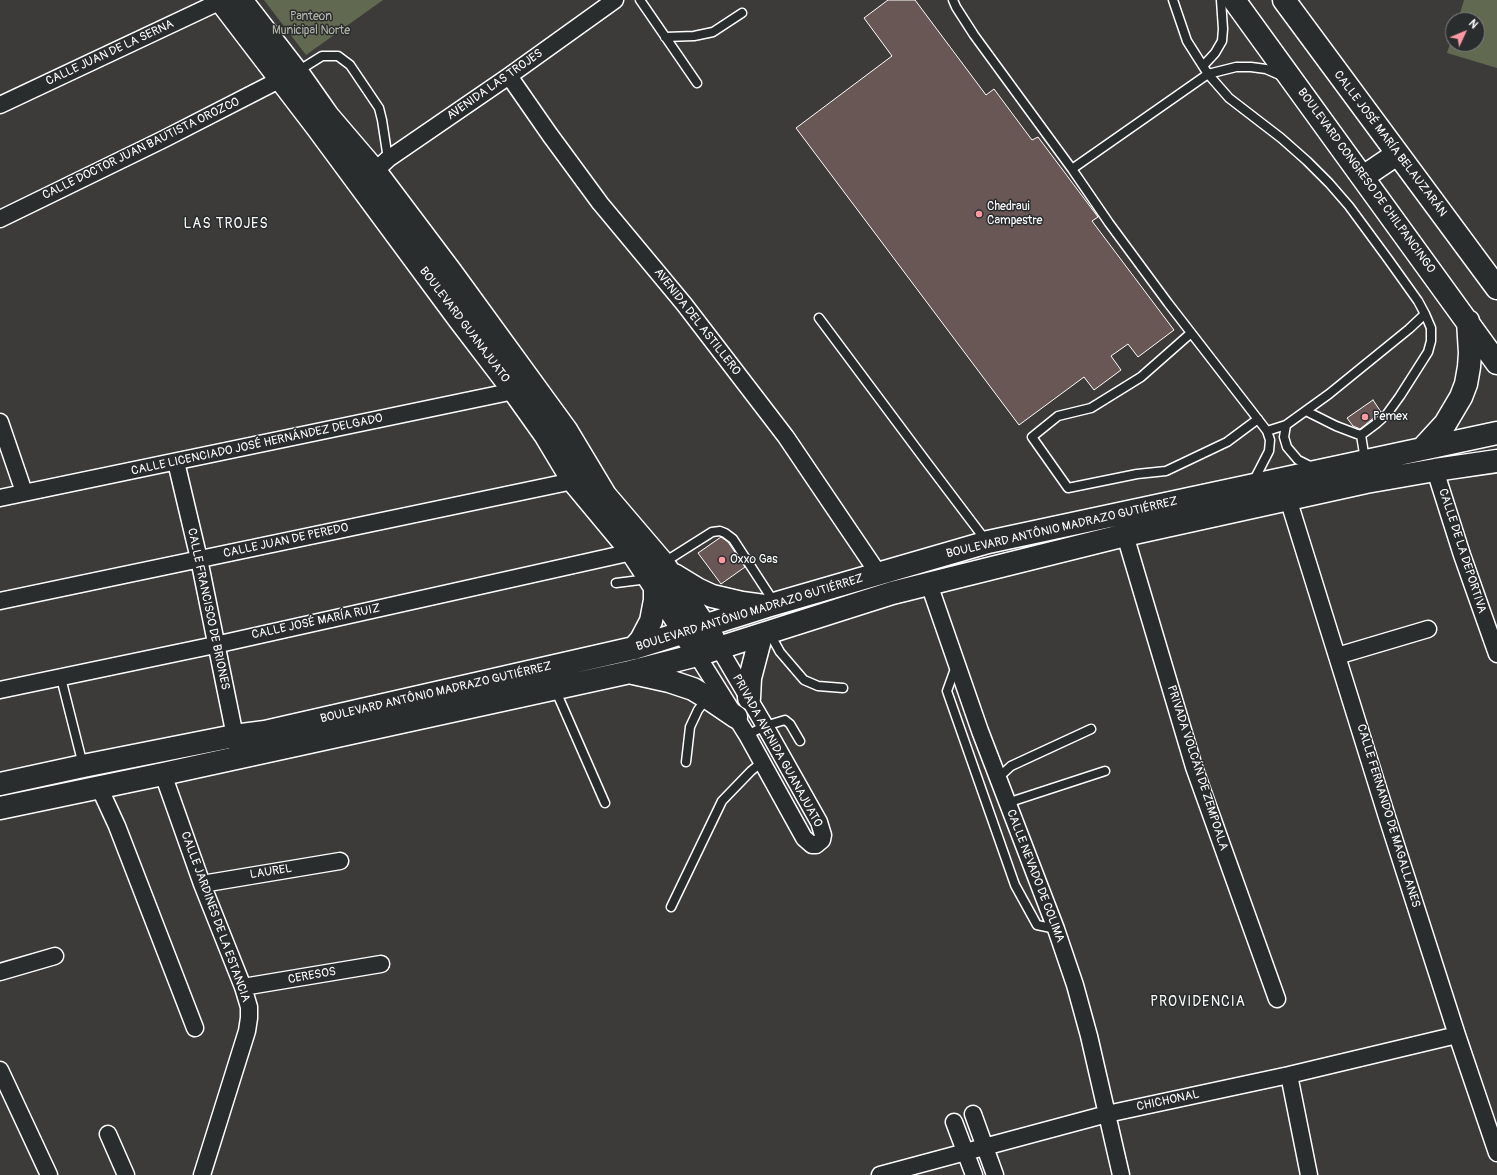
<!DOCTYPE html>
<html>
<head>
<meta charset="utf-8">
<style>
  body { margin:0 }
  #map { position:relative; width:1497px; height:1175px; overflow:hidden; background:#3d3a3a; font-family:Pangolin,sans-serif }
  canvas { display:block }
  .north { position:absolute; left:1445px; top:12px; width:40px; height:40px; box-sizing:border-box; background:#2a2d2e; border:1px solid #7f8182; border-radius:50%; rotate:46deg; font-size:11px; font-weight:700; line-height:16px; text-align:center; color:#fff }
  .north::after { content:''; display:block; margin:auto; width:14px; height:18px; background:#ff9aa2; clip-path:polygon(50% 0,100% 100%,50% 72%,0 100%) }
</style>
</head>
<body>
<div id="map">
<canvas width="1497" height="1175"></canvas>
<div class="north">N</div>
</div>
<script>
const ctx = document.querySelector('canvas').getContext('2d');
ctx.lineJoin = 'round';
function paint(path, color) {
  ctx.fillStyle = color;
  ctx.fill(path, 'evenodd');
}
function toPath(rows) {
  const path = new Path2D();
  for (const r of rows) {
    path.moveTo(r[0], r[1]);
    for (let i = 2; i < r.length; i += 2) path.lineTo(r[i], r[i + 1]);
  }
  return path;
}
function strokePath(path, color, width, dash) {
  ctx.strokeStyle = color;
  ctx.lineWidth = width;
  ctx.lineCap = dash ? 'butt' : 'round';
  ctx.setLineDash(dash || []);
  ctx.stroke(path);
}
function drawText(font, color, halo, rows, align = 'center') {
  ctx.font = font + ' Pangolin,sans-serif';
  ctx.lineWidth = 3;
  ctx.setLineDash([]);
  ctx.textBaseline = 'middle';
  ctx.strokeStyle = halo;
  ctx.fillStyle = color;
  for (const [text, x, y, turn = 0] of rows) {
    ctx.save();
    ctx.translate(x, y);
    ctx.rotate((+turn || 0) * Math.PI / 180);
    ctx.textAlign = isNaN(turn) ? turn : align;
    if (halo) ctx.strokeText(text, 0, 0);
    ctx.fillText(text, 0, 0);
    ctx.restore();
  }
}
const green = toPath([
  [264,0,383,0,306,55],
  [1464,0,1497,0,1497,68,1447,53,1453,35,1453,44,1477,44,1477,20,1458,20]
]);
const building = toPath([
  [888,0,915,0,986,95,994,89,1032,140,1038,137,1098,217,1092,221,1174,330,1138,357,1128,344,1111,356,1121,370,1094,390,1084,377,1019,425,796,128,892,56,864,18,888,0],
  [1373,400,1381,412,1360,429,1353,426,1347,418,1373,400],
  [721,537,728,542,745,567,721,584,698,553,721,537]
]);
const lane = toPath([
  [640,0,697,83],
  [953,0,956,7,974,35,1072,169,1109,223,1168,303,1267,431,1270,440,1269,451,1253,482],
  [1173,0,1187,41,1208,74,1229,98,1281,138,1307,161,1329,183,1349,206,1388,259,1418,301,1425,314,1409,329,1329,394,1286,425,1267,431],
  [665,37,694,36,713,32,742,13],
  [1203,66,1215,53,1222,41,1223,29,1221,0],
  [298,71,322,56,338,56,350,65,379,108,382,120,388,159],
  [1072,169,1208,74,1236,67,1251,67,1266,69,1282,76],
  [819,318,925,460,987,542],
  [1191,333,1141,377,1091,408,1058,416,1032,437,1068,488,1137,474,1166,471,1227,442,1258,419],
  [1306,411,1336,426,1357,434,1361,435,1377,423,1387,414,1400,396,1428,352,1431,341,1431,328,1425,314],
  [1286,425,1284,437,1287,447,1298,460,1312,467],
  [1361,435,1365,460],
  [663,563,712,532,720,531,725,533,733,539,774,602],
  [616,583,648,579],
  [770,634,780,652,804,680,818,686,843,688],
  [956,666,947,691,1015,885,1037,925,1056,929],
  [61,678,83,765],
  [555,689,605,803],
  [747,735,765,726,785,720,790,724,800,741],
  [686,762,690,727,698,710,707,698],
  [998,778,1011,766,1091,729],
  [1007,803,1105,771],
  [671,907,722,801,751,771,762,762]
]);
const street = toPath([
  [509,76,550,135,600,203,684,304,786,437,878,573],
  [0,105,221,1],
  [375,171,388,159,509,76,615,0],
  [0,219,164,139,281,79],
  [0,422,24,492],
  [176,462,199,559,237,746],
  [1435,470,1462,555,1497,654],
  [1285,489,1387,817,1457,1035,1497,1153],
  [0,498,514,391],
  [1125,535,1194,767,1277,999],
  [929,584,980,731,1056,929,1075,985,1089,1036,1121,1175],
  [0,601,573,481],
  [697,655,747,735,804,838,812,845,816,845,822,840,823,835,819,822,765,726,719,648],
  [1337,656,1428,629],
  [0,690,215,645,632,552],
  [163,774,202,884,243,987,249,1007,249,1018,247,1031,202,1175],
  [99,787,117,826,195,1028],
  [202,884,340,861],
  [0,972,55,956],
  [243,987,381,964],
  [0,1070,49,1175],
  [1289,1075,1309,1175],
  [973,1114,995,1175],
  [954,1122,974,1175],
  [108,1134,126,1175],
  [880,1175,1107,1114,1289,1075,1457,1035]
]);
const secondary = toPath([
  [220,0,317,127,459,319,514,391,546,436,573,481,632,552,685,633,692,646],
  [241,0,302,79,328,116,375,171,451,272,566,430,605,495,663,563,713,638],
  [1234,0,1497,363],
  [1284,0,1497,288],
  [1363,177,1397,154],
  [1422,449,1445,424,1461,397,1466,384,1469,367,1470,353,1468,321],
  [674,575,697,589,712,596,742,603,764,606],
  [634,648,641,640,651,621,655,600,655,587],
  [633,673,669,681,693,689,708,698,736,717],
  [749,698,750,678,761,636],
  [0,784,83,766,234,736,265,732,634,648,767,606,988,542,1497,433],
  [0,808,163,774,630,672,697,655,892,593,1125,535,1366,482,1435,470,1497,461]
]);
const markers = [
  [979,214,4,"#ff9aa2"],
  [1365,417,4,"#ff9aa2"],
  [722,560,4,"#ff9aa2"]
];
const parkNames = [
  ["Panteon",311,17],
  ["Municipal Norte",311,31]
];
const streetNames = [
  ["CALLE JUAN DE LA SERNA",110,53,-25],
  ["AVENIDA LAS TROJES",495,85,-35],
  ["CALLE JOSÉ MARÍA BELAUZARÁN",1390,144,53],
  ["CALLE DOCTOR JUAN BAUTISTA OROZCO",141,149,-26],
  ["BOULEVARD CONGRESO DE CHILPANCINGO",1366,181,54],
  ["AVENIDA DEL ASTILLERO",697,322,52],
  ["BOULEVARD GUANAJUATO",464,325,53],
  ["CALLE LICENCIADO JOSÉ HERNÁNDEZ DELGADO",257,445,-12],
  ["BOULEVARD ANTÔNIO MADRAZO GUTIÉRREZ",1062,528,-13],
  ["CALLE JUAN DE PEREDO",286,541,-12],
  ["CALLE DE LA DEPORTIVA",1462,551,72],
  ["CALLE FRANCISCO DE BRIONES",208,609,78],
  ["BOULEVARD ANTÔNIO MADRAZO GUTIÉRREZ",750,613,-17],
  ["CALLE JOSÉ MARÍA RUIZ",316,622,-12],
  ["BOULEVARD ANTÔNIO MADRAZO GUTIÉRREZ",436,693,-13],
  ["PRIVADA AVENIDA GUANAJUATO",777,751,61],
  ["PRIVADA VOLCÁN DE ZEMPOALA",1197,768,72],
  ["CALLE FERNANDO DE MAGALLANES",1388,816,73],
  ["LAUREL",271,872,-9],
  ["CALLE NEVADO DE COLIMA",1035,876,69],
  ["CALLE JARDINES DE LA ESTANCIA",215,917,70],
  ["CERESOS",312,976,-10],
  ["CHICHONAL",1168,1101,-12]
];
const poiNames = [
  ["Chedraui",987,207],
  ["Campestre",987,221],
  ["Pemex",1373,417],
  ["Oxxo Gas",730,560]
];
const quarterNames = [
  ["LAS TROJES",226,224],
  ["PROVIDENCIA",1198,1002]
];
paint(green, '#616950');
paint(building, '#695756');
strokePath(building, '#fff', 1);
strokePath(lane, '#fff', 11);
strokePath(street, '#fff', 19);
strokePath(secondary, '#fff', 25);
strokePath(lane, '#2a2d2e', 8);
strokePath(street, '#2a2d2e', 16);
strokePath(secondary, '#2a2d2e', 22);
for (const [x, y, r, color] of markers) {
  const dot = new Path2D();
  dot.arc(x, y, r, 0, 2 * Math.PI);
  ctx.fillStyle = color;
  ctx.fill(dot);
  strokePath(dot, '#2a2d2e', 1.5);
}
drawText('12px', '#b0b4a8', '#2a2d2e', parkNames);
drawText('12px', '#fff', '#2a2d2e', streetNames);
drawText('12px', '#fff', '#2a2d2e', poiNames, 'left');
ctx.letterSpacing = '1px';
drawText('14px', '#fff', '#2a2d2e', quarterNames);
ctx.letterSpacing = '0px';
</script>
</body>
</html>
